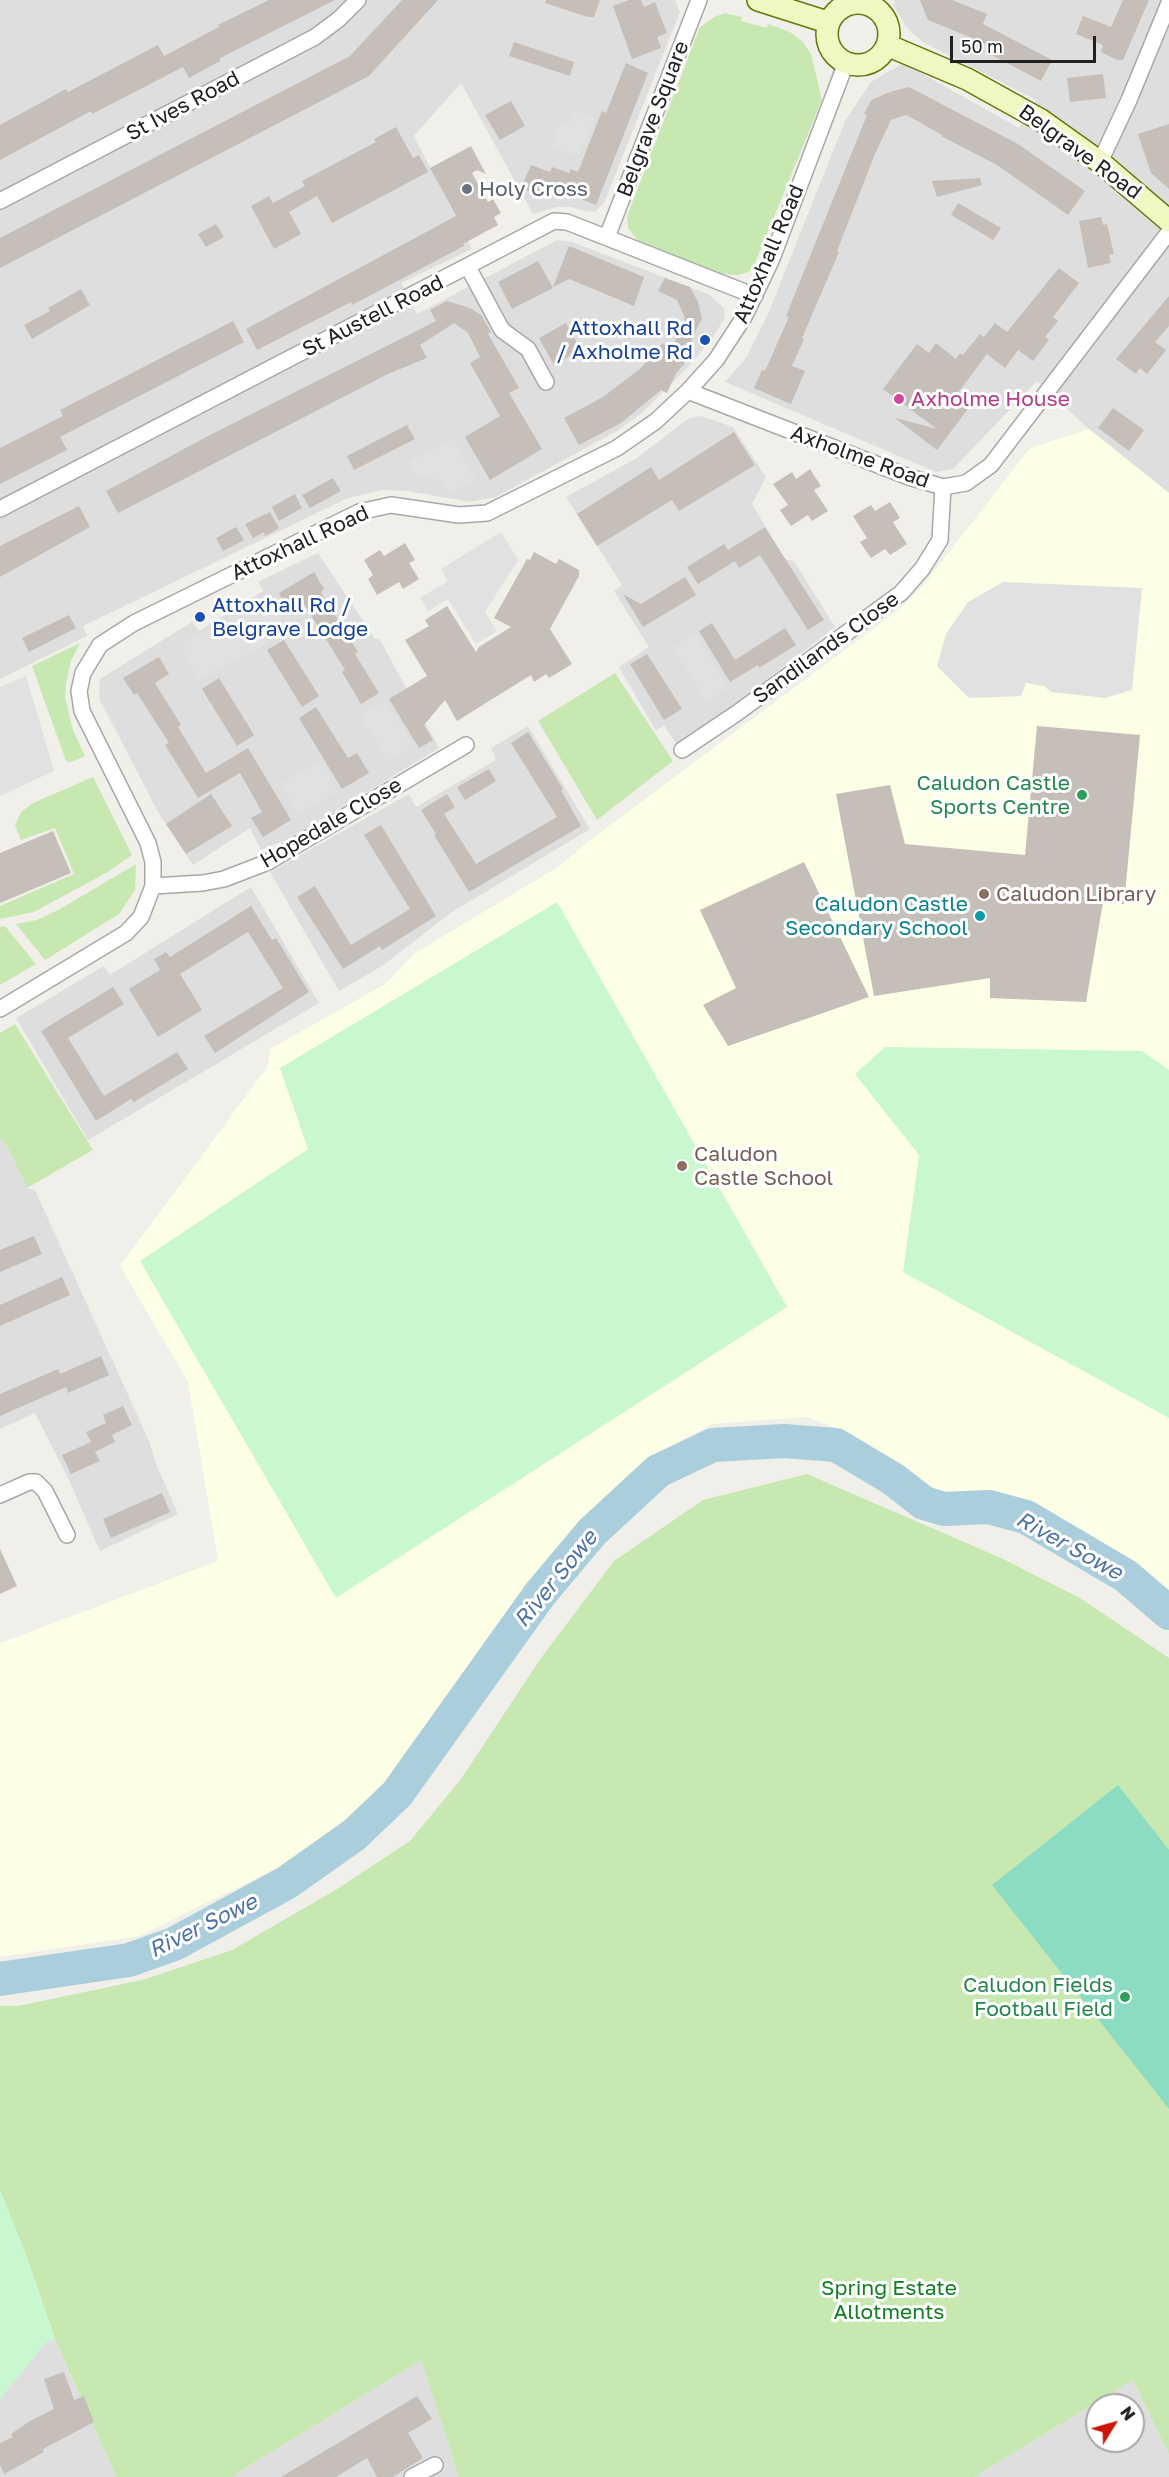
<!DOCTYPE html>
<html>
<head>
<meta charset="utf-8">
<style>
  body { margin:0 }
  #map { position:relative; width:1169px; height:2477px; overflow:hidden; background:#f1efe9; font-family:"Golos Text",sans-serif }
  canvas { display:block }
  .north { position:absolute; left:1085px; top:2393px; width:60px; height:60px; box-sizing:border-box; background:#fff; border:2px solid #a6a6a6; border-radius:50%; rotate:53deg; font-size:16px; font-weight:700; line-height:24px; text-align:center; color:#212121 }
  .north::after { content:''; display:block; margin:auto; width:21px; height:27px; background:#ca1709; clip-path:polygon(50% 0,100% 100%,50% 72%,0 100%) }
  .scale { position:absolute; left:950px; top:36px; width:146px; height:27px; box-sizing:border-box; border:3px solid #212121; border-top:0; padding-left:8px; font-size:18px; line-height:21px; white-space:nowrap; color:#212121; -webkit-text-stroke:4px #fff; paint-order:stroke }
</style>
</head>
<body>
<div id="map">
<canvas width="1169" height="2477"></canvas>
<div class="north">N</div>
<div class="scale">50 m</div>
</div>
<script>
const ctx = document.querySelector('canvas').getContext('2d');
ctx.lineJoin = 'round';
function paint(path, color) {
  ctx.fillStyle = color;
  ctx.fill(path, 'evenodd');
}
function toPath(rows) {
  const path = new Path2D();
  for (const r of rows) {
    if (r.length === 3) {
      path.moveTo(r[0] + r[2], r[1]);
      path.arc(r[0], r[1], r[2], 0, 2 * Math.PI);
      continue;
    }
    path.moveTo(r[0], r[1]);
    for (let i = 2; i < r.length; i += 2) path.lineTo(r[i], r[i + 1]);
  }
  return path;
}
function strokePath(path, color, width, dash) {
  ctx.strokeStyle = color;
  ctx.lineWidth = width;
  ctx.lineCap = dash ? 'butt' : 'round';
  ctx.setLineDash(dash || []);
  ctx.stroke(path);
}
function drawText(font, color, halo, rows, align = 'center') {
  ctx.font = font + ' "Golos Text",sans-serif';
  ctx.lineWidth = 6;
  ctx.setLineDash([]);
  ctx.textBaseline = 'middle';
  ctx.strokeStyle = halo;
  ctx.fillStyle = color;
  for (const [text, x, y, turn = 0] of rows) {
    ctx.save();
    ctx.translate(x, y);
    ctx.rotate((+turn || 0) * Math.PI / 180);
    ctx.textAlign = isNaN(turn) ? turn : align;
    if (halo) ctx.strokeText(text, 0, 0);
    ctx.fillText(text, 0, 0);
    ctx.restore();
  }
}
const residential = toPath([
  [0,0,675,0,680,12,604,203,596,211,587,212,571,207,557,207,533,214,461,83,414,136,472,249,401,283,417,314,557,240,572,242,708,294,724,308,725,317,714,336,689,366,643,412,617,431,496,497,470,502,408,491,382,490,348,498,83,626,87,636,0,679],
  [894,0,1169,0,1169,493,1089,429,1037,381,953,469,936,472,725,382,746,358,768,314,845,121,871,82,903,63,1019,128,1036,100,923,42,906,27,895,8],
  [701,416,733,427,766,477,752,504,785,559,794,561,835,627,731,707,676,744,664,725,656,731,619,667,649,647,614,591,622,585,566,497,637,458,681,424,690,418],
  [318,553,375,639,379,638,439,748,291,838,261,850,250,828,193,865,158,812,99,698,100,679,192,622,199,631,263,591,258,582],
  [528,726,590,829,452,912,382,966,339,991,270,872,409,794,416,807,496,760,491,748],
  [251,887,319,1003,88,1140,16,1018,104,966,110,975],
  [0,1139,6,1144,27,1188,35,1190,149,1441,157,1466,178,1514,100,1551,67,1476,35,1413,0,1429],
  [55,2339,116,2477,0,2477,0,2399,46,2342],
  [421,2360,459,2477,231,2477],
  [1133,2380,1169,2455,1169,2477,974,2477],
  [1097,2405,1133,2405,1133,2441,1097,2441]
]);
const education = toPath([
  [1089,429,1169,493,1169,1589,1133,1564,1036,1504,990,1498,944,1496,838,1429,807,1417,712,1424,650,1457,585,1516,376,1794,297,1858,140,1936,0,1957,0,1643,218,1561,188,1382,120,1266,268,1066,270,1049,385,984,415,953,558,867,594,837,900,609,921,588,1030,448]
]);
const grass = toPath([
  [725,13,742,17,741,21,767,28,768,24,790,32,803,42,811,54,822,100,753,268,748,272,738,275,722,274,638,241,628,228,627,216,700,27,714,17],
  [80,643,71,661,66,683,65,698,73,730,85,756,71,762,66,761,32,666],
  [615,673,673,761,597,820,538,721],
  [93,777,132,855,106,873,34,912,0,919,0,906,74,874,55,828,21,840,15,825,21,812,33,803],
  [136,864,135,890,119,914,45,960,16,924,37,920,60,909],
  [5,926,36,964,0,985,0,927],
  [15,1024,93,1150,27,1188,6,1144,0,1139,0,1033],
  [807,1474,1001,1558,1080,1598,1169,1658,1169,2455,1133,2380,974,2477,459,2477,421,2360,231,2477,116,2477,55,2339,26,2255,0,2190,0,2006,18,2006,142,1980,232,1950,337,1889,410,1841,461,1779,541,1658,614,1561,703,1500]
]);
const park = toPath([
  [557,902,787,1307,336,1598,140,1261,308,1149,280,1068],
  [885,1047,1142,1051,1169,1070,1169,1418,903,1272,919,1155,855,1074],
  [0,2190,26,2255,55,2339,46,2342,0,2399]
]);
const pitch = toPath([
  [1118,1785,1169,1850,1169,2109,992,1885]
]);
const parking = toPath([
  [573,108,595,118,579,157,552,146,561,121,567,123],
  [452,439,476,479,449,495,441,481,415,475,409,461],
  [501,532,518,560,485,612,497,631,476,644,448,599,428,611,420,598,448,581,441,569],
  [1003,582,1142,588,1132,690,1105,698,1051,692,1044,686,1026,683,1021,696,969,698,937,666,946,634,968,602],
  [268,597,288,632,199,681,179,646],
  [696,633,728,688,705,701,673,647],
  [26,676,54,771,0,796,0,687],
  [386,701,413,746,387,761,360,716],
  [321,760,338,791,298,814,280,784]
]);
const river = toPath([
  [0,1979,129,1960,174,1944,286,1883,354,1835,397,1794,540,1594,592,1532,658,1471,713,1445,784,1441,836,1445,893,1479,924,1503,944,1509,989,1507,1026,1517,1126,1576,1169,1613]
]);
const building = toPath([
  [269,0,335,0,220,58,220,61,189,78,183,67,92,114,91,111,0,160,0,125,66,89,68,92,158,45,164,56,219,27,218,25],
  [402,0,438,0,369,76,0,268,0,238,350,56],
  [546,0,600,0,594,17,588,17,545,3],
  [629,0,641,0,644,7,655,2,667,33,657,37,661,48,632,59,613,6],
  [920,0,952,0,987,14,983,24,1052,60,1041,81,986,52,989,45,928,20],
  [1123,0,1149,0,1123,60,1117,60,1101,52,1103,45,1076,34,1083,16,1111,27],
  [514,42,574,62,570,76,509,56],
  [626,63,648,73,596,205,561,191,559,199,542,192,540,196,521,188,531,165,550,172,552,167,569,173,571,169,578,172,602,111,606,113],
  [1103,74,1106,98,1070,102,1067,78],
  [909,87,1018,144,1085,191,1068,215,997,165,941,136,942,135,912,118,906,115,891,120,875,154,837,251,839,252,802,338,804,339,792,366,805,371,791,404,754,388,762,370,765,371,789,317,786,316,867,115,864,114,871,100,890,92],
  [511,101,525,126,500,140,485,115],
  [1169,124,1169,189,1151,173,1138,134],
  [396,127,413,158,419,155,428,172,332,223,317,196,289,212,301,234,274,249,251,206,269,196,273,203,305,186,302,181,376,142,374,139],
  [471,146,486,174,477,170,472,173,488,202,493,199,501,213,494,217,498,225,463,244,464,246,352,305,351,302,257,350,246,329,456,216,430,168],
  [980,178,982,185,937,197,932,181],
  [958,203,1001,228,993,240,951,215],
  [1101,217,1103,225,1107,224,1114,254,1109,255,1111,263,1088,268,1079,221],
  [216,224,224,237,206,247,198,234],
  [569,246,644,277,634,306,569,279,553,287],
  [538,261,553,288,512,309,498,282],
  [1059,268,1079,283,1053,317,1058,321,1045,337,1049,340,1033,361,1018,350,1005,368,987,354,954,398,968,409,937,450,895,418,937,429,883,389,917,344,929,353,936,343,956,359,960,353,963,355,980,334,984,337,995,323,1007,332],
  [665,278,690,287,698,302,702,318,682,360,685,363,676,373,667,393,661,390,621,423,579,445,564,418,603,397,641,368,663,343,671,350,685,318,677,300,658,291],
  [81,289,90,305,32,339,24,325,50,311,48,308],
  [1169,296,1169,326,1155,342,1166,350,1147,374,1140,368,1136,374,1116,359],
  [447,301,470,308,481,315,491,332,488,334,519,388,509,393,542,449,490,480,465,437,500,416,470,363,480,357,468,333,454,323,420,345,427,358,388,374,118,513,106,491,208,436,436,321,430,310],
  [233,321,244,342,60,437,67,450,0,484,0,448,63,416,60,410],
  [566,323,581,350,554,365,539,338],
  [1113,408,1144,430,1129,451,1098,428],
  [407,425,415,439,354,470,347,456],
  [734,432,755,465,679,511,672,500,597,546,577,514,651,467,659,480],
  [810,469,821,486,814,490,828,511,812,521,808,515,791,526,780,510,788,505,773,484,792,472,796,479],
  [333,478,341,491,310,508,302,495],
  [295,494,302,508,279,521,272,507],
  [890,502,900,518,893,522,907,544,890,555,885,549,871,558,860,542,867,538,853,516,871,505,875,511],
  [79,506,90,527,0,577,0,546],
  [270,512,279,528,265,536,264,532,253,538,245,524],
  [236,527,244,540,223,551,216,538],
  [765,527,824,620,808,630,760,555,739,568,735,561,698,584,687,567,724,544,728,550],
  [405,543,415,560,409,563,419,579,403,589,399,582,377,595,368,579,373,575,364,560,380,550,384,556],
  [534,552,556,564,559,559,579,570,579,576,550,629,572,664,549,678,546,674,534,682,531,675,457,721,445,700,424,725,433,740,419,748,389,699,427,676,405,640,429,626,425,620,447,606,476,652,479,647,511,627,494,618,527,559,530,560],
  [314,572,324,589,321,592,358,652,355,654,379,693,361,704,342,672,345,670,303,602,289,611,279,593],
  [685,577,696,595,643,627,623,594,641,604],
  [69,615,76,628,29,652,22,638],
  [712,623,735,660,785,628,796,645,759,668,758,665,730,682,699,631],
  [284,640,319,696,302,707,267,650],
  [647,654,682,709,664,720,630,664],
  [159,657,169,674,155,683,181,725,178,727,206,773,248,748,291,820,263,837,251,818,262,812,240,773,198,798,165,745,169,743,137,693,134,695,123,678],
  [219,678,254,735,237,746,202,689],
  [316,707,348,758,357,753,369,773,342,789,299,718],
  [1037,726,1140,735,1124,904,1103,902,1086,1002,990,998,990,978,874,996,836,794,890,785,905,844,1025,855],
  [528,732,563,789,561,790,581,826,469,892,434,835,436,834,421,810,447,794,455,807,444,814,476,864,557,817,511,743],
  [489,769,496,781,465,800,457,787],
  [211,794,232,826,186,854,166,824],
  [381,825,436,916,382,950,380,946,343,969,297,897,315,886,351,945,410,909,364,835],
  [53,831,71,873,0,903,0,853],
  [804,862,869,997,728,1046,703,1005,736,988,700,910],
  [251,906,272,940,276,938,309,992,215,1053,204,1036,283,988,248,932,180,974,202,1010,158,1037,129,989,160,970,154,959,166,952,170,957],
  [113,987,124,1004,68,1038,104,1096,177,1052,188,1069,134,1102,131,1099,96,1121,41,1031],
  [34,1236,42,1254,0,1272,0,1250],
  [62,1277,70,1295,0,1326,0,1305],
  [101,1356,109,1375,68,1393,66,1387,0,1416,0,1394,58,1369,60,1374],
  [123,1406,132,1425,112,1435,115,1442,95,1452,100,1461,71,1474,62,1455,91,1442,86,1432,106,1423,103,1415],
  [162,1493,170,1512,111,1538,103,1519],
  [0,1549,17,1586,0,1594],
  [64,2372,74,2400,84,2396,94,2422,43,2449,44,2452,4,2474,0,2465,0,2443,13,2437,11,2434,30,2421,54,2409,44,2379],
  [417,2396,432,2419,408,2433,423,2458,393,2477,377,2477,367,2458,336,2477,281,2477]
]);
const street = toPath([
  [870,5,872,0],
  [1100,162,1129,100,1169,3],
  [0,201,315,37,339,19,358,0],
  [607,237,699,0],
  [468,267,502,330,528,349,546,382],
  [688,391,909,477,943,487,966,483,991,465,1169,232],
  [0,509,554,221,567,222,755,296],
  [682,750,737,713,901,593,922,569,940,540,943,487],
  [153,886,203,883,224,879,268,862,466,745],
  [0,1009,126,933,141,917,153,886,153,862,148,843,82,711,79,691,83,673,100,645,134,623,359,512,391,505,459,515,487,513,617,448,656,421,688,391,716,360,744,317,771,261,846,63],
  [0,1495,29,1482,36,1482,45,1491,67,1535],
  [412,2477,435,2465]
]);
const secondary = toPath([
  [758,0,827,22],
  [858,34,31],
  [887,45,967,79,1041,120,1100,162,1169,221]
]);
const markers = [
  [467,189,6,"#6b7280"],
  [705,340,6,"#1a4fb4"],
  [899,399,6,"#d1479c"],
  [200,617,6,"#1a4fb4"],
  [1082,795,6,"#2e9e5b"],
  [984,894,6,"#8d6e63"],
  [980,916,6,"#0f9aa8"],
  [682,1166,6,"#8d6e63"],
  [1125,1997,6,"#2e9e5b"]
];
const streetNames = [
  ["St Ives Road",183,106,-28],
  ["Belgrave Square",653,119,-69],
  ["Belgrave Road",1080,152,36],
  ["Attoxhall Road",769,254,-67],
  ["St Austell Road",373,316,-27],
  ["Axholme Road",860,457,20],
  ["Attoxhall Road",300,543,-25],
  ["Sandilands Close",826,648,-36],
  ["Hopedale Close",331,823,-30]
];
const worshipNames = [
  ["Holy Cross",479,189]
];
const transitNames = [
  ["Attoxhall Rd",693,328],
  ["/ Axholme Rd",693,352],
  ["Attoxhall Rd /",212,605,"left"],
  ["Belgrave Lodge",212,629,"left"]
];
const hotelNames = [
  ["Axholme House",911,399]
];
const leisureNames = [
  ["Caludon Castle",1070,783],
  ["Sports Centre",1070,807],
  ["Caludon Fields",1113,1985],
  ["Football Field",1113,2009]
];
const educationNames = [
  ["Caludon Library",996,894],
  ["Caludon",694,1154],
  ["Castle School",694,1178]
];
const cultureNames = [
  ["Caludon Castle",968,904],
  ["Secondary School",968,928]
];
const parkNames = [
  ["Spring Estate",889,2288],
  ["Allotments",889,2312]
];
const waterNames = [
  ["River Sowe",1069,1546,29],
  ["River Sowe",556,1579,-51],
  ["River Sowe",203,1926,-26]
];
paint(residential, '#dfdede');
paint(education, '#fcfee5');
paint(grass, '#c8e8b2');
paint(park, '#c9f8d0');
paint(pitch, '#8bdcc2');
paint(parking, '#e1e1e1');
strokePath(river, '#abcedc', 34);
paint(building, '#c6beb8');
strokePath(street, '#a8a8a8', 18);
strokePath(secondary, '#63770a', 24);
strokePath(street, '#fff', 15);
strokePath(secondary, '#f1f7c0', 21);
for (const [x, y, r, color] of markers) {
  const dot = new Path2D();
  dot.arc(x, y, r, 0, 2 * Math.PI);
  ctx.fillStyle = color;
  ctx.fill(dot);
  strokePath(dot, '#fff', 2);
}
drawText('21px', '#212121', '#fff', streetNames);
drawText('21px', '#5b616d', '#fff', worshipNames, 'left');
drawText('21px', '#164399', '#fff', transitNames, 'right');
drawText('21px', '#b23c85', '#fff', hotelNames, 'left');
drawText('21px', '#27864d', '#fff', leisureNames, 'right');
drawText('21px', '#785e54', '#fff', educationNames, 'left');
drawText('21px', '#0d838f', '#fff', cultureNames, 'right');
drawText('21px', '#117e22', '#fff', parkNames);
drawText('italic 22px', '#4e74a6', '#fff', waterNames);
</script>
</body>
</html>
